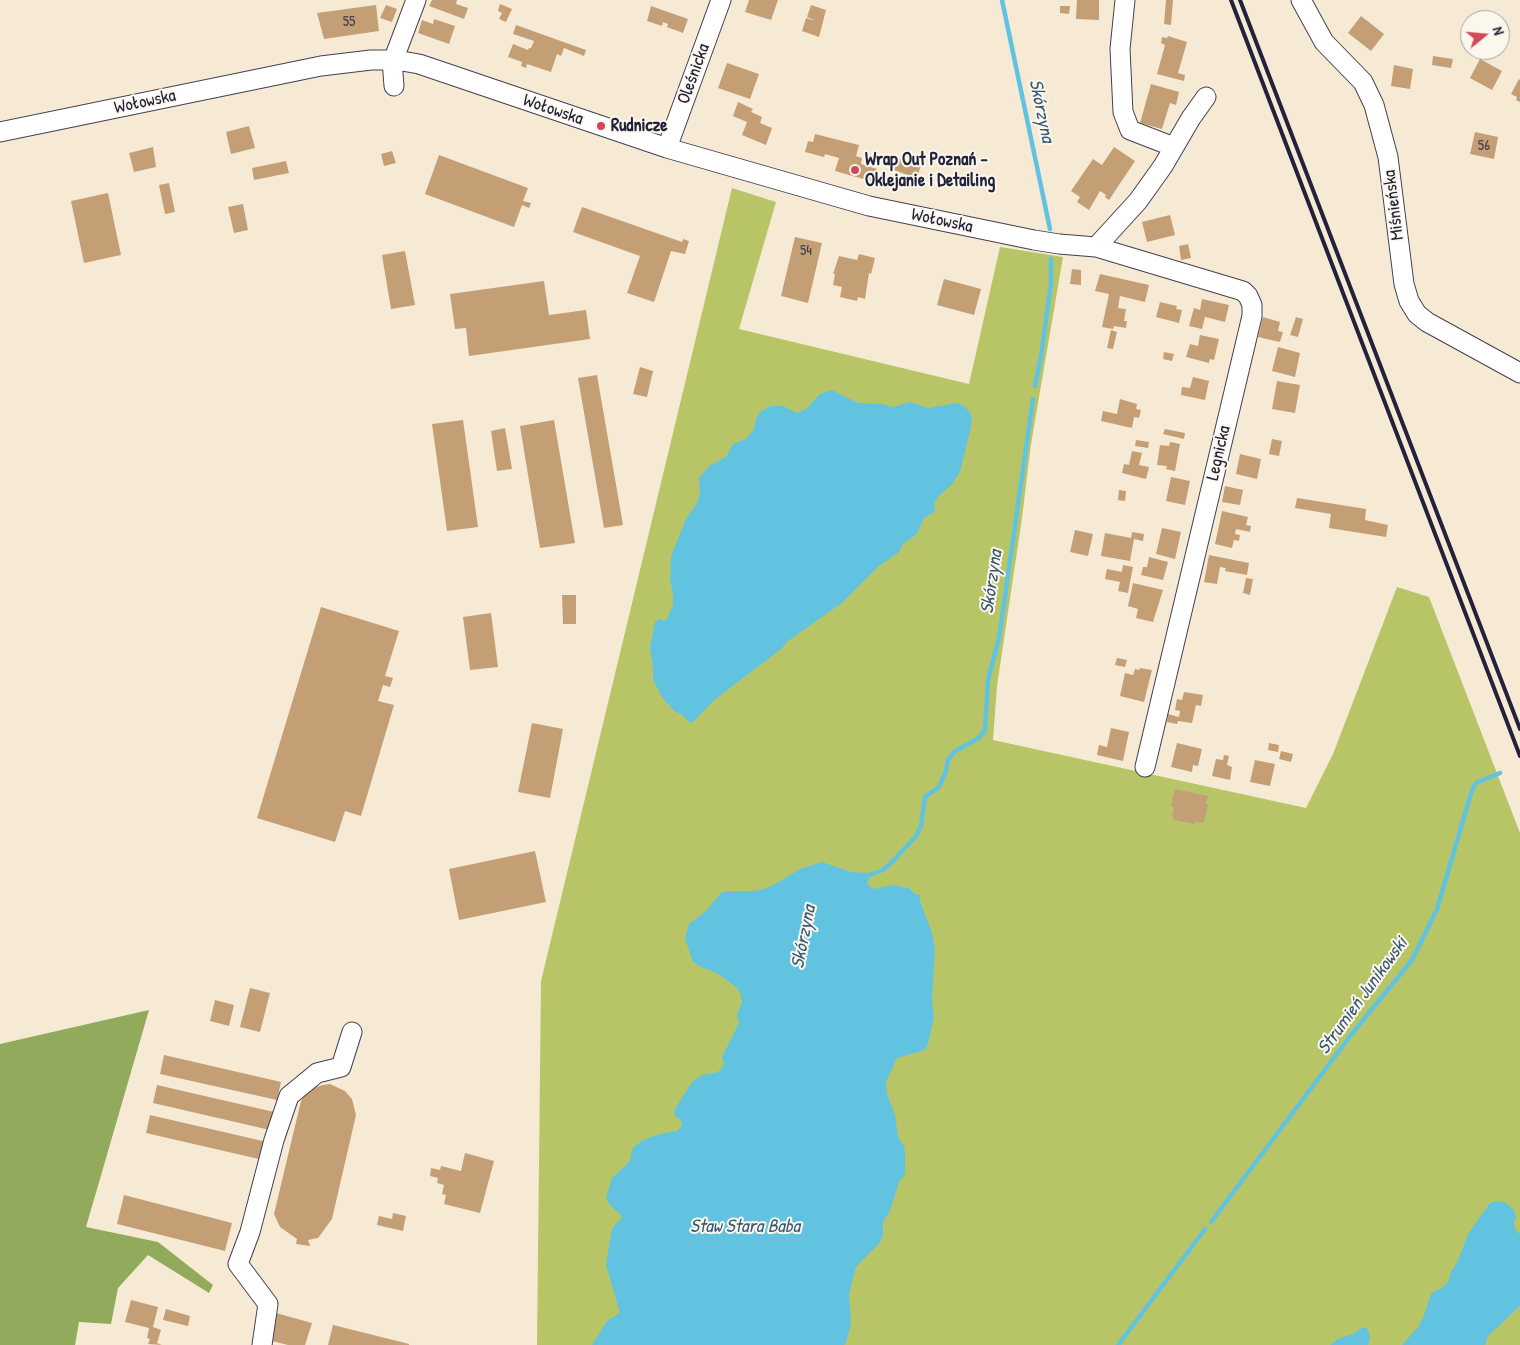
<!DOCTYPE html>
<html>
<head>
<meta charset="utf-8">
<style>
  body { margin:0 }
  #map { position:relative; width:1520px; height:1345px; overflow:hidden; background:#f6ead5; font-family:"Patrick Hand",sans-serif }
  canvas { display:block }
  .north { position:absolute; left:1460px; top:10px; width:50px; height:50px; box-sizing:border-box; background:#fbf7ec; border:1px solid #a4a2a5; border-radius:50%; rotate:73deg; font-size:14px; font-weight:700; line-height:20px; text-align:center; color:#22223b }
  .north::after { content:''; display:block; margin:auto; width:18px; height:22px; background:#d1495b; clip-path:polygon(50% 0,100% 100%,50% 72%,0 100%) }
</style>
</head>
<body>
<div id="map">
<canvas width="1520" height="1345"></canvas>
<div class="north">N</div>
</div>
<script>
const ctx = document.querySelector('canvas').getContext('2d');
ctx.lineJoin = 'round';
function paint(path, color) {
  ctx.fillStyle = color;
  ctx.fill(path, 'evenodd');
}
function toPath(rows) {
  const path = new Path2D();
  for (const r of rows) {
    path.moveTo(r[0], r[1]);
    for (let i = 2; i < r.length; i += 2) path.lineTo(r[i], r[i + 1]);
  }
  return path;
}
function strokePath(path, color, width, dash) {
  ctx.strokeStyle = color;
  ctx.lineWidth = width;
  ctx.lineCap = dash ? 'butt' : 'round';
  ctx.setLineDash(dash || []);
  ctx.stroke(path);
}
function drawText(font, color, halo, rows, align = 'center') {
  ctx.font = font + ' "Patrick Hand",sans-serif';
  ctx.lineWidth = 4;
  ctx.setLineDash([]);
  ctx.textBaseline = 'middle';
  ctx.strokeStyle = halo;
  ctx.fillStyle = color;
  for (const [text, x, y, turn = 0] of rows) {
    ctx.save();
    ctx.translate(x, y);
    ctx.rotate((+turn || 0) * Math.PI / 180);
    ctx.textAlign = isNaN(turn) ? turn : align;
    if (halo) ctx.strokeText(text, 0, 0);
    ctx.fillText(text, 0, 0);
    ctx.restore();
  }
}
const green = toPath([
  [732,188,776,202,739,329,969,384,1000,247,1063,257,1031,444,1022,518,997,686,993,740,1306,808,1333,754,1397,587,1429,597,1520,833,1520,1345,537,1345,541,981]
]);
const forest = toPath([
  [149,1010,86,1227,158,1242,213,1285,209,1293,148,1255,118,1288,111,1324,79,1322,75,1345,0,1345,0,1044]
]);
const water = toPath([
  [832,390,858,403,881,404,893,407,910,402,928,408,957,403,964,406,969,411,972,417,971,427,960,472,953,483,939,496,934,503,935,508,934,512,924,518,917,534,903,544,899,552,879,566,843,602,788,641,781,649,713,701,694,721,690,723,681,714,674,711,662,697,653,680,653,667,650,648,655,622,659,619,664,621,668,617,673,605,673,595,670,578,671,556,686,519,696,505,700,494,699,478,709,466,726,457,733,444,746,439,754,429,756,419,760,412,771,406,783,406,797,413,805,410,820,394],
  [822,862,851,872,867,873,869,878,867,884,873,889,894,885,909,888,915,894,920,895,920,901,932,933,935,949,932,999,934,1017,928,1044,925,1050,897,1058,886,1082,887,1094,895,1115,898,1137,904,1146,905,1153,905,1174,899,1182,890,1211,883,1222,883,1235,880,1242,856,1267,849,1294,851,1324,846,1343,844,1345,592,1345,607,1321,620,1313,606,1265,611,1233,613,1227,620,1220,622,1216,609,1204,606,1198,612,1178,630,1161,632,1149,636,1145,645,1139,660,1134,677,1131,681,1127,682,1123,680,1119,675,1116,674,1113,675,1109,692,1082,702,1075,718,1072,722,1068,724,1063,722,1057,739,1023,737,1015,742,1002,740,992,736,987,717,973,703,968,693,962,685,939,689,924,706,911,721,893,728,891,753,891,764,889,777,883,800,869],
  [1496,1201,1504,1202,1512,1208,1516,1216,1514,1223,1515,1230,1520,1234,1520,1306,1488,1336,1485,1345,1402,1345,1419,1326,1424,1315,1431,1294,1443,1287,1448,1282,1451,1272,1458,1261,1468,1234,1490,1203],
  [1365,1327,1368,1330,1370,1338,1368,1345,1330,1345,1336,1340,1355,1333,1361,1328]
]);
const stream = toPath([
  [1002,0,1050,229],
  [1035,386,1041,356,1051,284,1051,259],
  [863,877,883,870,893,861,916,836,921,826,925,797,939,787,946,771,948,760,954,752,979,738,985,730,988,680,999,638,1033,399],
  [1211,1222,1351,1035,1412,960,1437,909,1472,790,1476,783,1500,773],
  [1118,1345,1205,1229]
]);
const building = toPath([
  [432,0,457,0,456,4,468,8,464,19,429,6],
  [749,0,778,0,771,20,745,12],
  [1077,0,1099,0,1099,20,1076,19],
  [1166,0,1173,0,1171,25,1164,24],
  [500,4,512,9,506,22,499,19,502,13,498,11],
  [376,5,379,31,324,39,317,13],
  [386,5,397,9,392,22,380,18],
  [811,5,826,10,819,37,802,31,806,18,816,21,807,17],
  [651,6,688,19,683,33,667,27,668,24,663,22,662,26,647,21],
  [1060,6,1070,6,1069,14,1060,13],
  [1361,16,1384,34,1371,51,1348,33],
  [434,19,455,26,449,44,418,33,422,20,433,24],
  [516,25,586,50,584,56,564,48,561,56,557,54,551,72,527,64,526,68,521,66,522,62,508,57,513,44,528,50,529,48,531,48,534,41,513,34],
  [1168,36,1187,42,1178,73,1185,75,1184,81,1157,74,1165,45,1161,43,1162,37,1167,38],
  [1433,56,1453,59,1451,68,1432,65],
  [1480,59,1502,71,1492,90,1470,78],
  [727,63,759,74,750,99,718,88],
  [1394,65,1413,69,1410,89,1391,86],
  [1519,79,1520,80,1520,102,1516,100,1517,97,1511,94],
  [1151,84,1179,92,1176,105,1170,103,1162,129,1140,123],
  [738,102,753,109,751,112,762,117,760,123,772,128,766,145,742,135,747,122,733,116],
  [249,126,255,148,231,154,226,132],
  [1475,132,1498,137,1494,159,1470,154],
  [815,134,859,145,856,156,862,158,861,164,877,169,874,182,835,171,839,158,825,154,824,157,805,152,808,141,813,142],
  [153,147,156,167,134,172,129,153],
  [1114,147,1135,161,1109,200,1105,197,1106,195,1100,191,1089,210,1077,202,1080,197,1071,191,1093,159,1102,165],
  [392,151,396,163,384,166,381,154],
  [439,155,528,188,523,201,531,203,529,208,522,205,514,227,425,194],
  [898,158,921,165,916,181,909,179,910,176,894,170],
  [286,161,289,173,254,180,252,168],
  [169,183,175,212,165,214,159,185],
  [108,193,121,255,84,263,71,201],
  [243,204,248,230,234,233,228,207],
  [582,207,682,242,683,239,689,241,685,254,671,251,654,302,627,293,640,256,573,232],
  [1170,215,1175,235,1147,242,1142,222],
  [795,237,822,243,808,303,781,296],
  [1188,244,1191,258,1181,260,1179,246],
  [405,251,415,305,391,309,382,255],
  [859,254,875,258,871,274,869,273,865,299,858,297,857,301,840,297,842,287,833,285,835,274,833,274,839,256,857,260],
  [1072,269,1081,270,1081,285,1070,284],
  [1100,274,1149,285,1145,302,1120,296,1118,308,1126,309,1124,321,1127,321,1126,328,1114,326,1113,329,1102,327,1109,294,1095,291],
  [944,279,981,289,974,315,937,305],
  [544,281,549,315,586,310,590,339,469,356,466,328,455,329,450,294],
  [1202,299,1229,305,1225,322,1205,317,1202,329,1189,326,1194,308,1200,310],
  [1160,302,1177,306,1176,309,1182,310,1179,323,1156,317],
  [1263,317,1280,322,1278,331,1283,332,1280,342,1258,337],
  [1296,317,1303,319,1298,337,1290,335],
  [1111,330,1117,332,1113,349,1107,348],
  [1200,335,1219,339,1214,360,1210,359,1209,363,1186,357,1190,344,1198,346],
  [1278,347,1300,353,1295,377,1272,371],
  [1164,352,1174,354,1172,361,1163,359],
  [640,367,653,371,647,397,633,394],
  [597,375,623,525,604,528,578,378],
  [1193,377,1209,381,1205,400,1181,395,1182,387,1190,388],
  [1277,381,1300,385,1295,413,1272,409],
  [1120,399,1137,404,1136,409,1141,410,1139,418,1134,417,1132,428,1101,421,1103,411,1117,414],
  [463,420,478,527,447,531,432,424],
  [554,420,575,543,540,548,520,426],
  [505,428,512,469,497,471,491,431],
  [1165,429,1185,433,1184,439,1163,434],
  [1272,439,1282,441,1279,456,1269,454],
  [1136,440,1149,442,1148,448,1135,446],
  [1170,442,1180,444,1175,471,1166,469,1167,466,1157,465,1160,445,1169,446],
  [1132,451,1142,453,1139,465,1149,467,1146,479,1122,473,1124,464,1129,465],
  [1240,454,1261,459,1257,479,1236,474],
  [1171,477,1190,481,1185,505,1166,501],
  [1225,486,1243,490,1240,505,1222,502],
  [1119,490,1126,491,1125,501,1118,500],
  [1297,498,1366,509,1365,520,1388,525,1386,537,1329,528,1331,514,1295,508],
  [1222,511,1248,517,1246,525,1251,526,1250,532,1236,529,1235,534,1240,535,1239,541,1234,540,1232,548,1215,544],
  [1162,528,1181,532,1175,559,1156,554],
  [1075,530,1093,534,1088,556,1070,552],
  [1132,532,1144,534,1143,541,1134,539,1130,561,1101,556,1105,533,1131,538],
  [1209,555,1249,563,1247,575,1225,571,1226,568,1220,567,1217,584,1204,582],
  [1149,557,1168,562,1163,580,1141,575,1143,567,1147,567],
  [1123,565,1133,567,1128,593,1118,591,1120,582,1105,579,1107,569,1122,572],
  [1246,578,1253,579,1250,595,1243,593],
  [1133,583,1163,590,1153,622,1136,618,1138,609,1128,606],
  [562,595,576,595,576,624,563,624],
  [321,607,399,631,385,676,393,678,390,687,383,685,378,701,394,705,361,816,345,811,335,842,257,818],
  [491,613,498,667,470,670,463,617],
  [1117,658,1127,660,1125,667,1115,665],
  [1140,668,1152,670,1144,702,1120,696,1125,673,1133,675,1135,669,1139,670],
  [1184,692,1203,695,1201,706,1196,705,1192,723,1178,721,1177,724,1167,722,1168,714,1179,717,1180,711,1175,710,1177,699,1182,700],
  [532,723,563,729,550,798,518,792],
  [1111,728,1129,732,1123,761,1097,755,1099,745,1107,747],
  [1177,743,1202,749,1198,766,1193,765,1192,772,1171,767],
  [1269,743,1279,745,1278,752,1268,750],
  [1281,751,1293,754,1291,762,1279,759],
  [1224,755,1229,756,1227,765,1232,767,1230,780,1212,776,1216,759,1223,760],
  [1255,760,1275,764,1270,786,1250,782],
  [1175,789,1208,796,1206,804,1208,804,1204,823,1195,822,1195,824,1174,820,1174,818,1172,817,1174,807,1171,806],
  [535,851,546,902,459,920,449,869],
  [250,988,270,993,260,1032,240,1027],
  [215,1000,234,1005,229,1026,210,1021],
  [164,1055,281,1082,277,1100,160,1074],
  [330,1084,345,1091,352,1099,356,1115,332,1219,318,1238,308,1240,310,1246,296,1244,297,1239,280,1227,274,1214,301,1101,304,1095,313,1088,323,1085],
  [157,1085,274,1112,270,1130,153,1103],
  [150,1115,267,1142,263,1160,146,1133],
  [465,1153,494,1161,480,1213,444,1204,446,1195,442,1194,444,1185,437,1183,438,1178,430,1176,431,1168,440,1170,441,1166,461,1171],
  [124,1195,232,1223,225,1251,117,1224],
  [393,1213,406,1216,403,1231,377,1225,379,1216,392,1219],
  [131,1300,158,1307,153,1327,161,1330,157,1343,162,1345,148,1344,150,1339,147,1338,149,1328,125,1322],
  [166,1309,190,1316,188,1326,163,1320],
  [276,1313,312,1323,305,1345,288,1345,268,1340],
  [333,1325,409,1344,409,1345,328,1345]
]);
const minor = toPath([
  [1125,0,1120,49,1123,112,1130,130,1174,147],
  [1301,0,1324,42,1363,82,1374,105,1388,157,1404,284,1409,301,1417,314,1427,322,1520,373],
  [392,60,394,86],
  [396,60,396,53,416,0],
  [0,132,321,66,371,60,396,60,419,64,667,148,869,206,1034,240,1059,244,1096,247,1243,291,1248,296,1252,305,1252,316,1145,767],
  [667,148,721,0],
  [1096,247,1138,201,1163,166,1191,118,1206,97],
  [262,1345,268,1304,238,1264,250,1232,274,1140,289,1096,317,1073,341,1067,352,1032]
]);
const rail = toPath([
  [1231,0,1520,756],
  [1240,0,1520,729]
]);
const markers = [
  [601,126,5,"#d1495b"],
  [855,170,5,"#d1495b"]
];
const numberNames = [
  ["55",349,22],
  ["56",1484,146],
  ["54",806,251]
];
const streetNames = [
  ["Oleśnicka",694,74,-70],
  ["Wołowska",145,102,-12],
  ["Wołowska",553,110,19],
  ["Miśnieńska",1394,205,-97],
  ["Wołowska",942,221,12],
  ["Legnicka",1219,453,-77]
];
const poiNames = [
  ["Rudnicze",611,126],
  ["Wrap Out Poznań -",865,160],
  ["Oklejanie i Detailing",865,181]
];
const waterNames = [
  ["Skórzyna",1041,111,78],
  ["Skórzyna",992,582,-82],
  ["Skórzyna",804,937,-79],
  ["Strumień Junikowski",1363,996,-54],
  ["Staw Stara Baba",745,1227]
];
paint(green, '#b8c567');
paint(forest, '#92aa5c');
paint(water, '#61c3df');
strokePath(stream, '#61c3df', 4.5);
paint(building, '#c49f76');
strokePath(minor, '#424052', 21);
strokePath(minor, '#fff', 19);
strokePath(rail, '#22223b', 4);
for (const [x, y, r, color] of markers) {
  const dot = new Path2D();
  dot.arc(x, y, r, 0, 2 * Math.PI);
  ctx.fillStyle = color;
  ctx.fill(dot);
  strokePath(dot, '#fbf7ec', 2);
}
drawText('15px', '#4a414a', null, numberNames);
drawText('18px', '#22223b', '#fbf7ec', streetNames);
drawText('bold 18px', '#22223b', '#fbf7ec', poiNames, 'left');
drawText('italic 19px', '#385a74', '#fbf7ec', waterNames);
</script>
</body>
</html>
